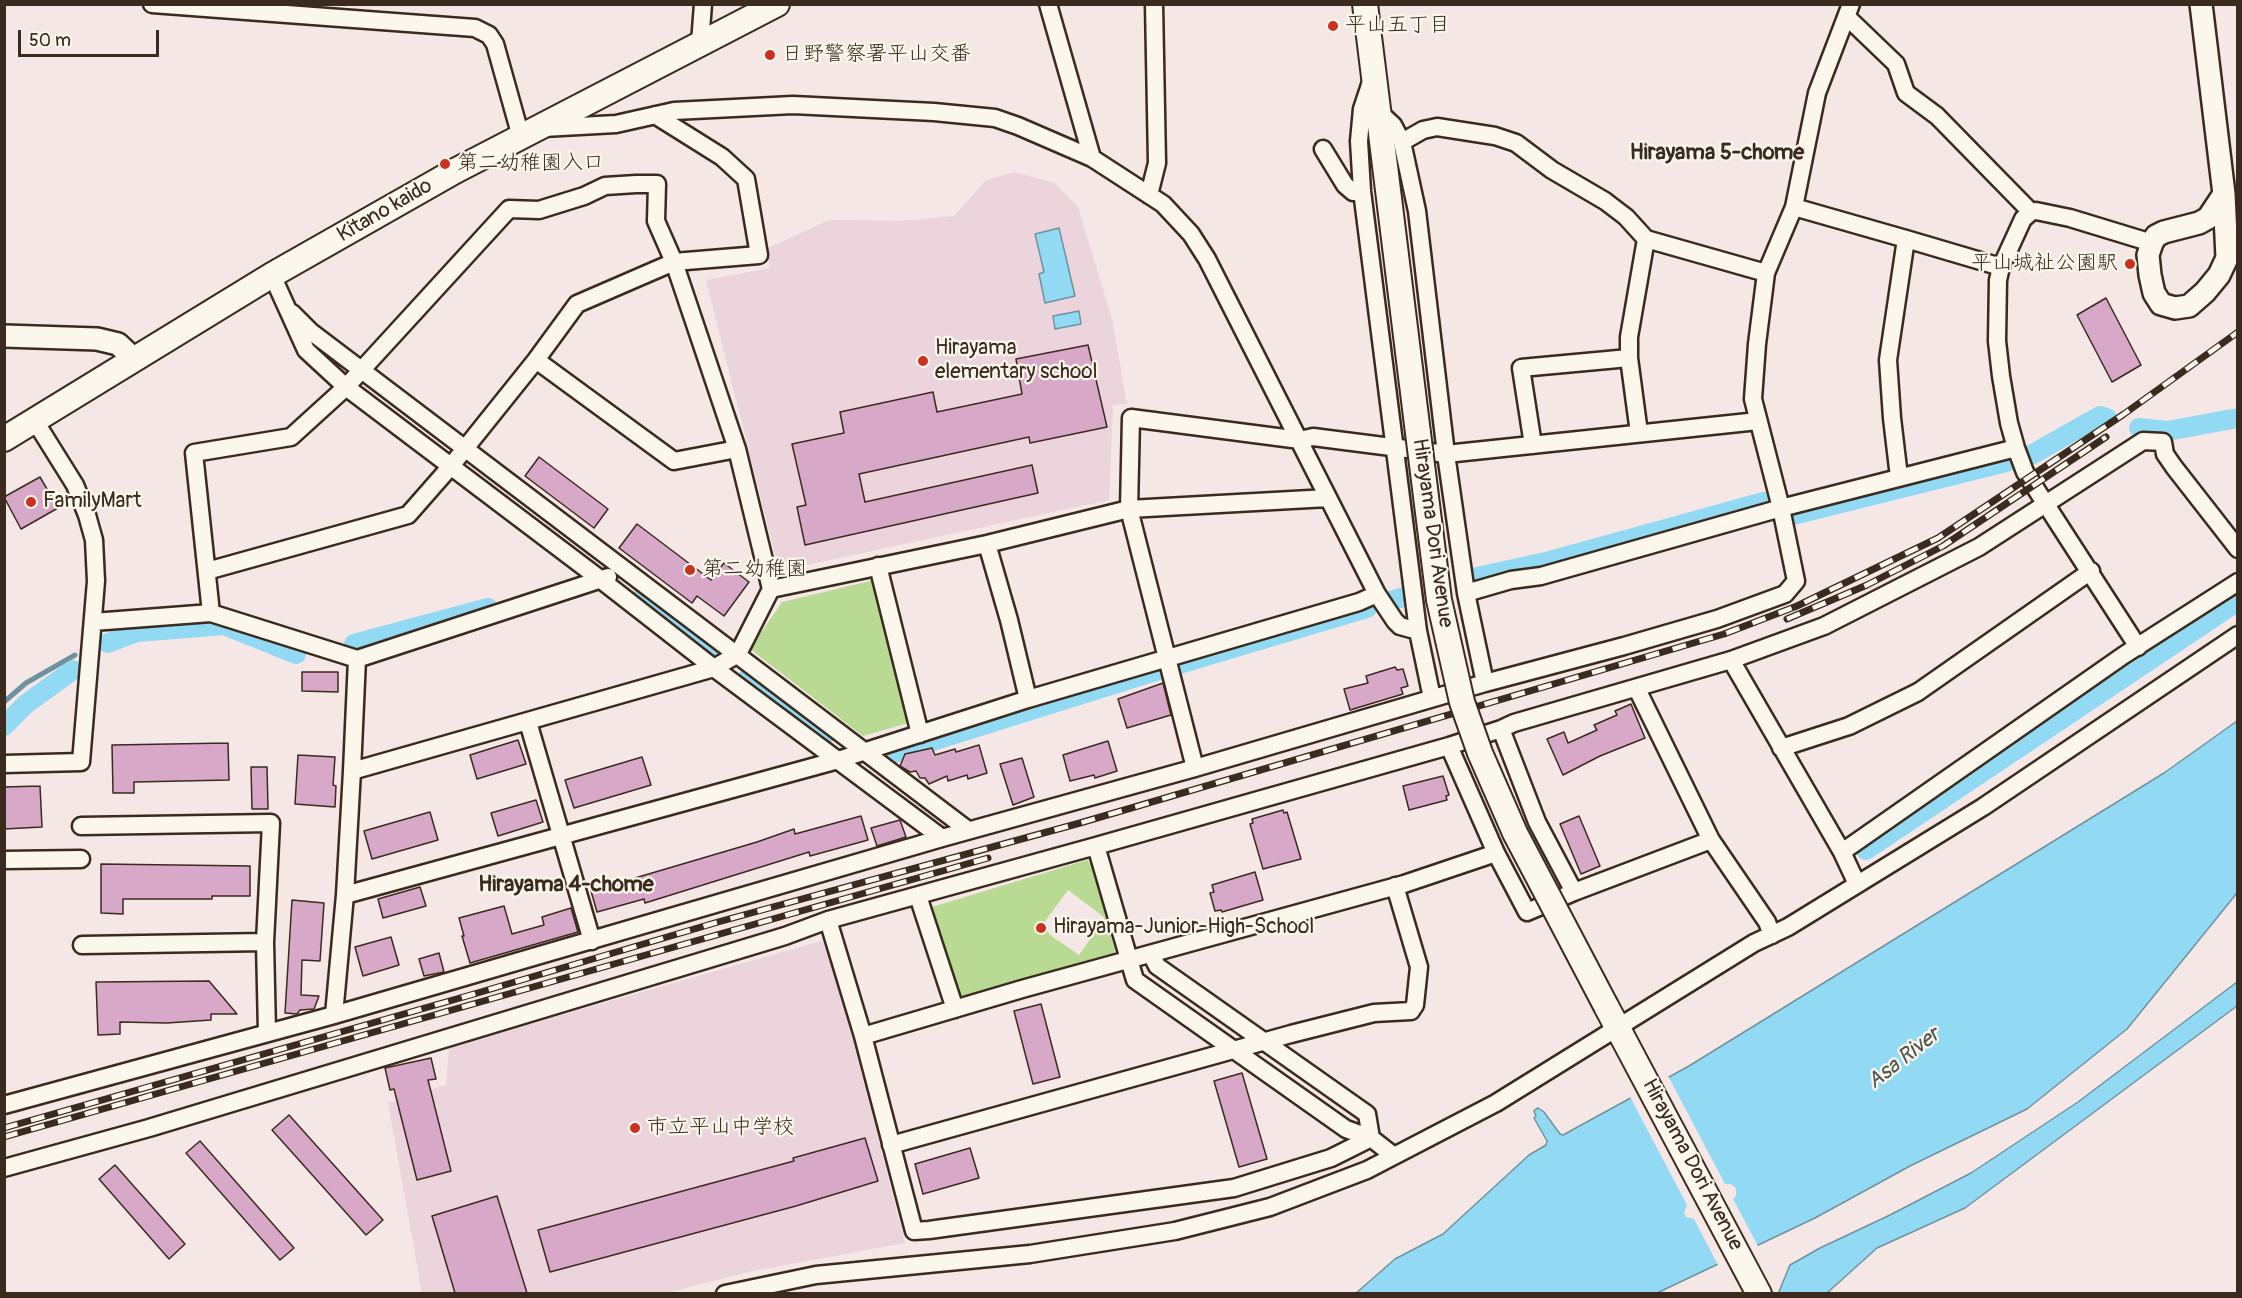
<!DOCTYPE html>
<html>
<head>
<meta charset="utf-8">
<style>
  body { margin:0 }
  #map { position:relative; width:2242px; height:1298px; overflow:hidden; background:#f4e7e5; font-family:Pangolin,sans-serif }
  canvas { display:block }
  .frame { position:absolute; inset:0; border:6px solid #3b2a1e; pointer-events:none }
  .scale { position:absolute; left:18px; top:30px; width:141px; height:27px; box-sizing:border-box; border:3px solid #3b2a1e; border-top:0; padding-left:8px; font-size:18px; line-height:21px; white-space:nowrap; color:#3b2a1e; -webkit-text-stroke:4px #fbf7ec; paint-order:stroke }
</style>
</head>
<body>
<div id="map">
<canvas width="2242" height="1298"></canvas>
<div class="frame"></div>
<div class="scale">50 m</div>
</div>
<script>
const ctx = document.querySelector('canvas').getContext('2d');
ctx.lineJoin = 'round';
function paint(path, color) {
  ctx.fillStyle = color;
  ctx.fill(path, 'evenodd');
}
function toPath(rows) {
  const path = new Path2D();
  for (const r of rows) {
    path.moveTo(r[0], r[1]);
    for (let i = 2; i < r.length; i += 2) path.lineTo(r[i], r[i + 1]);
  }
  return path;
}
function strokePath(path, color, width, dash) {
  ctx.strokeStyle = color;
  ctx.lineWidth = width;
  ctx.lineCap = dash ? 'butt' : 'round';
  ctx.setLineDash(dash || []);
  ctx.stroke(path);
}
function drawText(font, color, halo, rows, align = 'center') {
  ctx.font = font + ' Pangolin,"Klee One",sans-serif';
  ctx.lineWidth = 4.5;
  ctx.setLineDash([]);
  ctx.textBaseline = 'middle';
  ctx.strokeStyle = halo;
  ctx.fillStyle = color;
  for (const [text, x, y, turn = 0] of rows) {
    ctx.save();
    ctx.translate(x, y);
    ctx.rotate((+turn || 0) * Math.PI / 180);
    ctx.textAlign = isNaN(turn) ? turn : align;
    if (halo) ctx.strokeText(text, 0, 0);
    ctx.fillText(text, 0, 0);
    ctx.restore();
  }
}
const built = toPath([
  [1015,172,1054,183,1078,207,1112,319,1127,404,1113,405,1109,500,779,571,706,280,770,268,766,249,829,220,901,221,954,216,986,180],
  [821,941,829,947,905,1243,753,1271,666,1293,422,1293,388,1103,446,1085,449,1047]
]);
const green = toPath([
  [874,580,908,723,863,736,750,649,782,602],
  [1087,860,1091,865,1115,950,1114,954,963,999,958,996,931,913,932,907],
  [1068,890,1105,918,1079,955,1050,935,1043,924]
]);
const water = toPath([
  [1059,228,1075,296,1045,303,1039,274,1044,272,1035,234,1059,228],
  [1079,311,1081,324,1055,329,1053,316,1079,311],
  [2237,721,2237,893,2127,1029,2027,1109,1910,1166,1815,1218,1657,1293,1355,1294,1395,1259,1443,1234,1529,1155,1546,1145,1547,1141,1534,1118,1536,1116,1534,1111,1536,1109,1538,1108,1544,1112,1560,1134,1563,1135,1689,1066,2164,773,2237,721],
  [2237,982,2237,1006,1965,1208,1877,1248,1827,1293,1778,1294,1790,1265,1820,1248,1890,1215,1971,1173,2078,1102,2237,982]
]);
const pier = toPath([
  [1667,1074,1725,1184,1731,1184,1736,1188,1736,1196,1733,1199,1759,1248,1719,1267,1694,1219,1686,1217,1684,1213,1687,1205,1629,1095]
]);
const stream = toPath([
  [4,702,26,683,75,655]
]);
const canal = toPath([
  [2139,428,2167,431,2238,418],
  [2033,454,2100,416,2107,418],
  [1793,515,2006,462],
  [1473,578,1550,561,1764,502],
  [642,598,714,652],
  [1390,601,1404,597],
  [108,643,137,632,224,625,296,654],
  [354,644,488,608],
  [748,678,825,735],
  [4,726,26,704,73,670],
  [891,754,1146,674,1367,608],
  [1866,850,2238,601]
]);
const building = toPath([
  [2106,298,2141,365,2112,382,2077,315,2106,298],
  [1088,345,1107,427,1030,443,1029,437,859,474,865,502,1032,465,1038,493,805,545,797,507,806,505,792,444,844,433,840,412,933,392,937,412,1022,394,1016,359,1088,345],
  [539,457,608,509,594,528,525,476,539,457],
  [40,477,58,508,21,529,4,497,40,477],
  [637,524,711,580,724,563,749,582,724,616,697,596,692,603,619,548,637,524],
  [1395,667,1397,670,1403,669,1408,686,1401,688,1403,694,1350,710,1344,689,1368,683,1366,676,1395,667],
  [302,672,338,672,338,692,302,691,302,672],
  [1163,683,1171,715,1127,728,1118,699,1163,683],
  [1631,704,1645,738,1600,756,1563,775,1547,739,1564,732,1568,743,1597,730,1594,725,1617,715,1615,711,1631,704],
  [518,740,526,764,477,779,470,755,518,740],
  [1108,741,1117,771,1095,778,1094,775,1070,781,1063,755,1108,741],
  [228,743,229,780,134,782,134,793,113,793,112,745,228,743],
  [979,745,987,773,968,779,967,775,948,781,947,776,929,784,925,778,920,778,916,771,910,772,900,766,905,754,932,748,935,755,955,749,956,752,979,745],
  [298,755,335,757,333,785,336,786,335,807,295,804,298,755],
  [642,757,651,785,574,808,565,780,642,757],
  [1022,758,1034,797,1013,805,1000,764,1022,758],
  [251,767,267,767,268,809,252,809,251,767],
  [1443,776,1449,795,1446,796,1447,800,1409,810,1403,786,1443,776],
  [40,786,42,827,4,829,4,787,40,786],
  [536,800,543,822,498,836,491,813,536,800],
  [1283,810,1284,813,1287,812,1301,859,1263,869,1250,824,1253,823,1252,819,1283,810],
  [430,812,438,840,372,859,364,831,430,812],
  [861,816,868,840,810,856,809,852,645,903,644,899,597,912,591,891,757,842,794,829,795,834,861,816],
  [1579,816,1600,866,1581,874,1560,824,1579,816],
  [900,820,906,837,877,846,871,828,900,820],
  [101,864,250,866,250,896,212,896,212,899,123,899,123,914,101,913,101,864],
  [1255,872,1263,900,1222,912,1221,910,1215,911,1210,893,1214,892,1212,885,1255,872],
  [420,887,426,906,383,918,378,899,420,887],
  [292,900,324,903,320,961,302,960,301,995,319,996,314,1009,300,1010,297,1014,285,1013,292,900],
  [504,906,512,934,544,925,542,917,571,908,578,932,470,963,462,936,464,936,459,918,504,906],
  [391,937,399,965,363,976,355,947,391,937],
  [439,953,444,972,424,976,419,959,439,953],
  [209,981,237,1014,211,1014,211,1020,167,1023,120,1022,120,1034,98,1035,96,982,209,981],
  [1041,1004,1060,1077,1033,1084,1014,1011,1041,1004],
  [431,1058,436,1079,428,1080,451,1171,417,1180,394,1089,390,1090,385,1068,431,1058],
  [1242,1073,1267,1159,1239,1167,1214,1081,1242,1073],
  [289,1115,383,1220,366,1235,272,1130,289,1115],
  [865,1138,878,1181,796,1206,550,1272,538,1230,794,1161,793,1158,865,1138],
  [200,1141,294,1248,280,1260,186,1153,200,1141],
  [970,1148,979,1178,923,1194,915,1164,970,1148],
  [115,1165,185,1244,169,1259,99,1179,115,1165],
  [497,1196,527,1293,455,1293,432,1216,497,1196]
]);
const minor = toPath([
  [152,4,475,28,489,35,495,44,521,137],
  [1048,4,1092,158],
  [1847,17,1896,64,1906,93,1937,116,2031,212],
  [700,43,703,4],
  [1372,79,1362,109,1359,141,1362,191,1418,631,1432,698],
  [1379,112,1393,125,1402,142,1417,211,1446,454,1466,593,1485,683],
  [543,128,616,124,674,111,793,105,934,112,995,118,1018,126,1092,158,1163,204,1191,234,1207,259,1377,594,1395,621,1400,626,1418,631],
  [1402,142,1423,130,1437,127,1495,136,1516,143,1552,170,1605,201,1626,217,1646,239,1766,273],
  [1323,149,1345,185,1353,192,1362,191],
  [1149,195,1157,163,1154,4],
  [1794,207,1906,239],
  [272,275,306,350,346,387,600,579,714,668,942,838],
  [292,313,310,331,968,830],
  [536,360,674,461,737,449],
  [1639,433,1629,358,1629,337,1646,239],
  [1533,445,1521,368,1629,358],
  [1899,477,1892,418,1888,360,1906,239,2001,267],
  [987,544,1009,620,1028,699],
  [878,566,920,734],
  [207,571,408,515,451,466,536,360,577,304,674,262,759,255,746,179,722,157,655,115],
  [1466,593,1511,580,1541,576,1781,508,2016,448],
  [211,613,194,453,291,437,346,387,509,209,539,210,584,196,605,186,636,184,657,184,656,221,674,262,737,449,771,589],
  [93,622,211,613,357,659,608,577],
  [2138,647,2025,472,2016,448,2009,423,2001,376,1997,341,1998,280,2001,267,2023,219,2031,212,2036,211,2070,218,2152,243],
  [357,659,352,771,714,668,738,654,771,589,987,544,1129,509,1328,498],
  [1731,660,1842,852,1857,884],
  [1637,689,1711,840,1767,922,1772,935],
  [528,722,592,941],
  [1501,729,1537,822,1574,892],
  [1449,746,1496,853,1527,912,1574,892,1711,840],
  [1781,748,1849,726,1918,692,2091,571],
  [4,764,81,762,96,581,94,540,87,515,75,485,35,421],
  [1195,768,1129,509,1131,418,1300,440,1313,437,1446,454,1758,421],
  [81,826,271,823,265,942,267,1033],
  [1096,846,1135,980,1346,1129,1371,1138,1394,1156],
  [1842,852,2124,655,2238,582],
  [4,860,81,859],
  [345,895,352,771],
  [918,896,955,1009],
  [828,920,863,1036,914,1231,929,1230,1234,1188,1331,1158,1371,1138],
  [82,945,265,942],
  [1151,954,1157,966,1367,1114,1371,1138],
  [334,1015,345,895,838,760,1028,699,1359,602,1377,594],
  [863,1036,1022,989,1404,884,1496,853],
  [4,1105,334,1015,942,838,1195,768,1485,683,1624,646,1717,619,1785,594,1796,581,1781,508,1753,399,1757,344,1766,273,1794,207,1817,93,1851,4],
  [891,1145,1291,1034,1374,1013,1411,1011,1415,1005,1419,967,1395,886],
  [4,1168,149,1128,785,936,828,920,1096,846,1449,746,1501,729,1514,723,1731,660,1824,626,1979,547,2143,441,2163,442,2165,454,2174,467,2238,549],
  [725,1294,816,1275,1030,1254,1175,1231,1270,1207,1367,1170,1496,1103,1754,943,1788,927,1983,807,2238,635]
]);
const tertiary = toPath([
  [2201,4,2224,194,2227,258,2219,275,2205,292,2189,306,2175,308,2161,304,2154,293,2150,275,2148,255,2152,243,2156,236,2164,232,2199,223,2208,218,2224,194],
  [4,336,97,339,118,344,134,359]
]);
const secondary = toPath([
  [1365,4,1418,433],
  [4,439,272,275,455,171,777,4],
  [1606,1006,1759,1294]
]);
const rail = toPath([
  [1787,619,1867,585,1943,546,2106,437],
  [4,1128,474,994,718,922,1080,823,1724,634,1797,606,1938,538,2124,414,2238,332],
  [4,1137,988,858]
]);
const secondaryBridge = toPath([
  [1418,433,1439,600,1462,702,1480,753,1515,833,1606,1006]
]);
const markers = [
  [1333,26,6,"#c8321e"],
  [770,55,6,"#c8321e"],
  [445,164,6,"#c8321e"],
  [2130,264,6,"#c8321e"],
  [923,361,6,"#c8321e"],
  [31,502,6,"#c8321e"],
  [690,570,6,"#c8321e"],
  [1041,928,6,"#c8321e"],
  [635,1128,6,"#c8321e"]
];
const poiNames = [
  ["平山五丁目",1345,26],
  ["日野警察署平山交番",782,55],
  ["第二幼稚園入口",457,164],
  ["平山城祉公園駅",2118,264,"right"],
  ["Hirayama",935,349],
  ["elementary school",935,373],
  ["FamilyMart",43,502],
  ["第二幼稚園",702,570],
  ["Hirayama-Junior-High-School",1053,928],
  ["市立平山中学校",647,1128]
];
const streetNames = [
  ["Kitano kaido",385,211,-30],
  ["Hirayama Dori Avenue",1432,533,82],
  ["Hirayama Dori Avenue",1692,1165,62]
];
const neighbourhoodNames = [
  ["Hirayama 5-chome",1717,153],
  ["Hirayama 4-chome",566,885]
];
const waterNames = [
  ["Asa River",1904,1059,-38]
];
paint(built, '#ecd4dc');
paint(green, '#b9da93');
paint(water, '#92d9f4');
strokePath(water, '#6f939e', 1.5);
paint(pier, '#f4e7e5');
strokePath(stream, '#6f939e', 5);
strokePath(canal, '#92d9f4', 20);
paint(building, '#d8a8c8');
strokePath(building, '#3b2a1e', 1.5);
strokePath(minor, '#3b2a1e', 21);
strokePath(tertiary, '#3b2a1e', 26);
strokePath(secondary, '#3b2a1e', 28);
strokePath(minor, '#fbf7ec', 16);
strokePath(tertiary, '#fbf7ec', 21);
strokePath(secondary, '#fbf7ec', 24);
strokePath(rail, '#3b2a1e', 7);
strokePath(rail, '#fbf7ec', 4.5, [14]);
strokePath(secondaryBridge, '#3b2a1e', 28, []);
strokePath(secondaryBridge, '#fbf7ec', 24);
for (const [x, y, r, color] of markers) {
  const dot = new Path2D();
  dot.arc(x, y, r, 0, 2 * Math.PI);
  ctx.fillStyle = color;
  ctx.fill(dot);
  strokePath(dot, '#fbf7ec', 2);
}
drawText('21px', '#3b2a1e', '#fbf7ec', poiNames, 'left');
drawText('21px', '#3b2a1e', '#fbf7ec', streetNames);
drawText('bold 22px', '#3b2a1e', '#fbf7ec', neighbourhoodNames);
drawText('italic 22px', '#515654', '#fbf7ec', waterNames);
</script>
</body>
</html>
